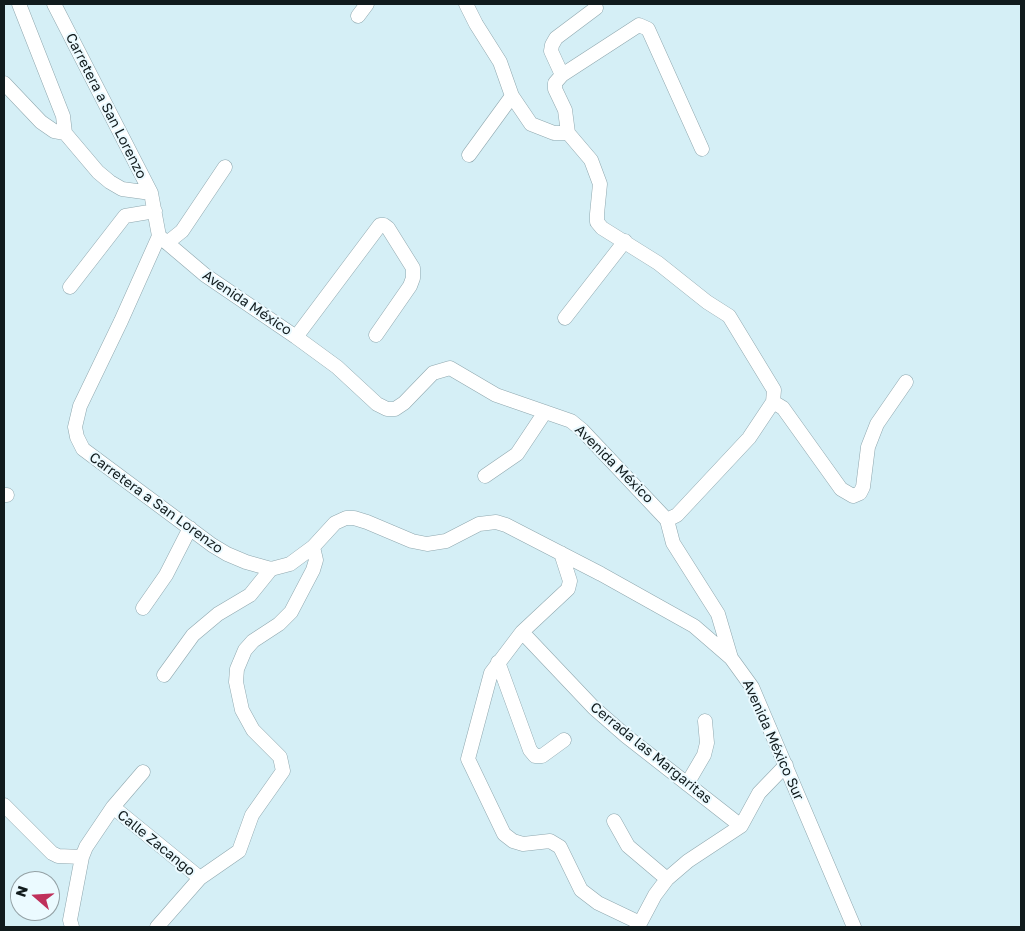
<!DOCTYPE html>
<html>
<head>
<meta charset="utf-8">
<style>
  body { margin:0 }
  #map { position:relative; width:1025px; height:931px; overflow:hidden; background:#d5eff6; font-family:"Golos Text",sans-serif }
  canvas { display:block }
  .frame { position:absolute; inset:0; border:5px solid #111b1d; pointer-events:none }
  .north { position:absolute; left:10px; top:871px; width:50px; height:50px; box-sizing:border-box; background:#ebfaff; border:1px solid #94a1a5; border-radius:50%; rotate:289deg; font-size:14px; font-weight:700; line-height:20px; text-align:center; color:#111b1d }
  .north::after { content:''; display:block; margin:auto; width:18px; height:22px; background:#bf305b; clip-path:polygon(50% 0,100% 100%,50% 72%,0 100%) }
</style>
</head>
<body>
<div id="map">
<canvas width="1025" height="931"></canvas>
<div class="frame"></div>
<div class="north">N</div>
</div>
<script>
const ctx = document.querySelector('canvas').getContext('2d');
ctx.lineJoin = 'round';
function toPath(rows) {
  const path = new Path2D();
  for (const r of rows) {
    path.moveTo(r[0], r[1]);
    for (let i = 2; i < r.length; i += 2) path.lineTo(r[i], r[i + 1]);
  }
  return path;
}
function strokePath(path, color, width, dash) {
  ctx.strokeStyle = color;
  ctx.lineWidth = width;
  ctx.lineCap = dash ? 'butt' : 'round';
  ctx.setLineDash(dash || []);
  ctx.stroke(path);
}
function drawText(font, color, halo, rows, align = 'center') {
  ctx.font = font + ' "Golos Text",sans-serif';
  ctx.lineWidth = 4;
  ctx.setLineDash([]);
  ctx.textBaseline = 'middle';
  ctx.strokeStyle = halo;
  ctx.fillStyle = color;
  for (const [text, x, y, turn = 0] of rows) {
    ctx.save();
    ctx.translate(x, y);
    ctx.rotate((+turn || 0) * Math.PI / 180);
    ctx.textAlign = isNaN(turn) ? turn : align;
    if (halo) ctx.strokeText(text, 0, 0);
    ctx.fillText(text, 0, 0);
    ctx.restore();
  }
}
const minor = toPath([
  [19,4,63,116,65,133],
  [54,4,151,193,159,236,121,321,80,406,75,427,77,437,83,449,212,545,227,554,246,562,271,569,290,564,313,547,335,523,346,518,354,518,367,522,412,541,427,544,446,541,479,524,496,522,506,525,601,574,694,626,731,658,752,687,854,927],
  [466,4,476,24,500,62,512,96,531,124,554,133,568,133,591,160,600,184,597,214,597,222,602,228,658,263,707,302,729,316,774,390,773,402,749,438,677,515,667,520],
  [358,16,367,4],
  [562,75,551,51,552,45,556,38,596,8],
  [4,83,41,122,54,131,65,133,98,172,110,182,122,189,151,193],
  [568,133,565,110,555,89,555,83,562,75,639,25,648,29,702,149],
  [469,155,512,96],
  [159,236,205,275,296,337,337,367,377,404,387,409,395,409,404,403,433,373,450,368,496,395,571,421,582,430,667,520,673,543,718,614,731,658],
  [167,243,182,231,225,167],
  [70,287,125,216,155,211],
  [565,318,625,241],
  [296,337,380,225,384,225,388,228,413,268,413,278,410,286,376,335],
  [773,402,783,408,841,489,853,496,860,493,863,487,868,447,877,424,906,382],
  [485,476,517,454,545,412],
  [4,495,7,495],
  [561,553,570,581,568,589,522,632,491,673,468,759,504,834,513,841,523,844,550,841,560,847,581,890,598,903,640,923],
  [143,608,166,575,190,528],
  [522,632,594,708,626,736,741,826],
  [498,662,530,750,535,756,542,756,564,740],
  [164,675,193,635,218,614,250,595,271,569],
  [687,784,704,755,707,743,705,721],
  [4,805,52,853,58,856,82,857,86,847,113,807,143,772],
  [113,807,200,878],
  [614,821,628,846,667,879],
  [72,927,70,920,82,857],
  [157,927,200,878,239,851,252,815,283,771,280,757,253,730,242,710,236,682,237,669,245,650,253,641,279,624,291,612,313,570,316,560,313,547],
  [638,927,655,895,667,879,688,861,741,826,759,793,786,765]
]);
const streetNames = [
  ["Carretera a San Lorenzo",106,106,63],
  ["Avenida México",247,303,34],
  ["Avenida México",614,464,45],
  ["Carretera a San Lorenzo",156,503,36],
  ["Avenida México Sur",773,740,66],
  ["Cerrada las Margaritas",651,753,39],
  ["Calle Zacango",156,843,39]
];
strokePath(minor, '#8fa7ae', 15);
strokePath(minor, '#fff', 14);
drawText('14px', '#111b1d', '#ebfaff', streetNames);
</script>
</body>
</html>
